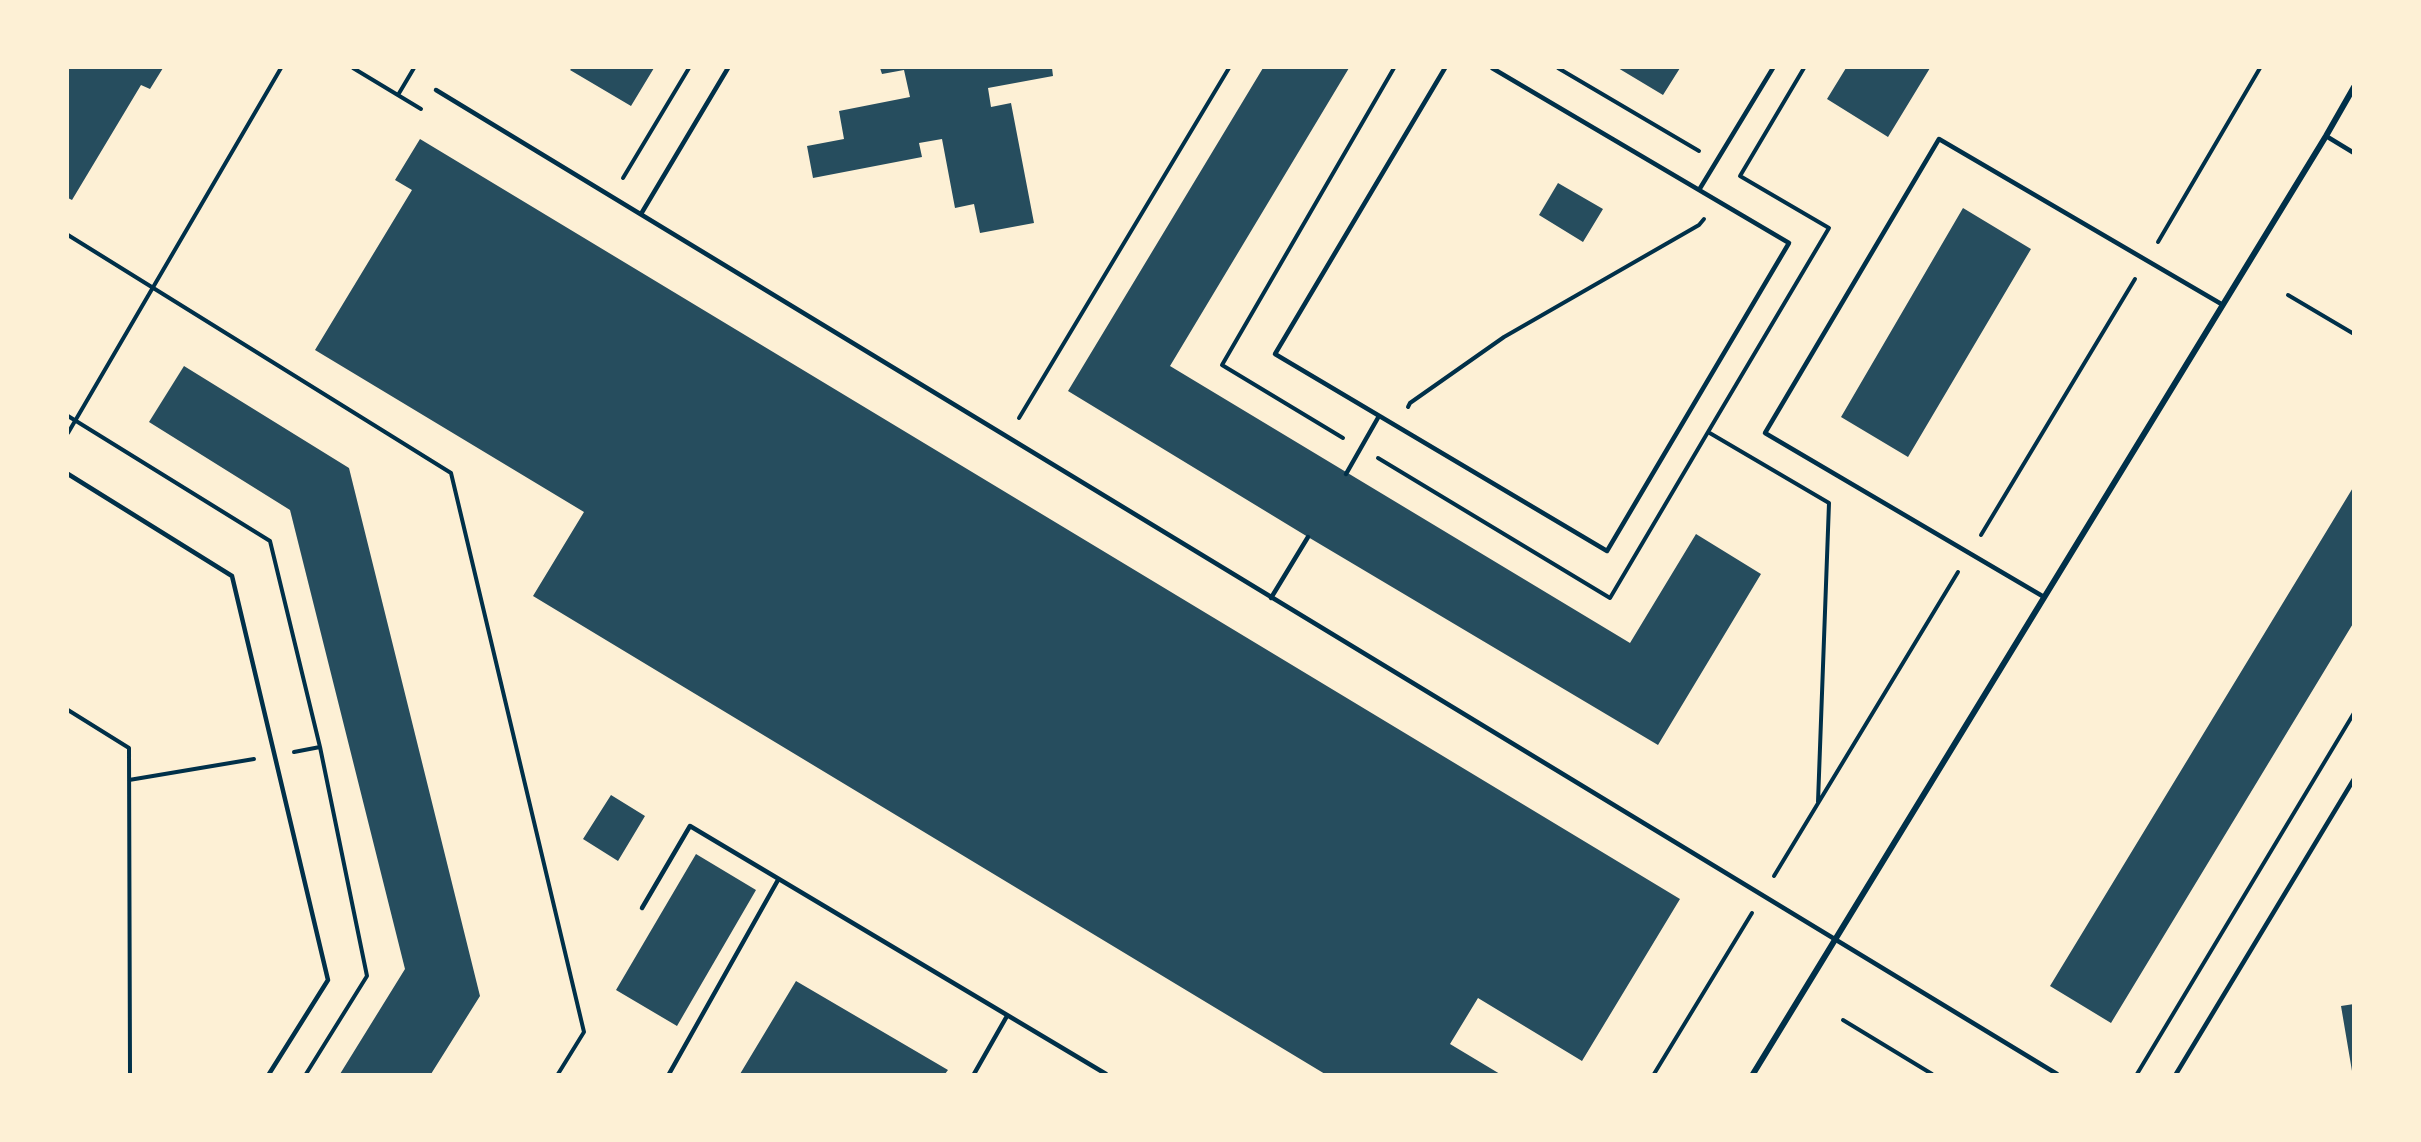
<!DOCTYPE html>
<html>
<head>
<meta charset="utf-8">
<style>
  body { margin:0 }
  #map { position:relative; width:2421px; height:1142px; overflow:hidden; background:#fdf0d5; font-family:"Open Sans",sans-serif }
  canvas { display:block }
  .frame { position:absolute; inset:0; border:69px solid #fdf0d5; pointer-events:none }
</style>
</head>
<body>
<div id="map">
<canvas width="2421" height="1142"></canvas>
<div class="frame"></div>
</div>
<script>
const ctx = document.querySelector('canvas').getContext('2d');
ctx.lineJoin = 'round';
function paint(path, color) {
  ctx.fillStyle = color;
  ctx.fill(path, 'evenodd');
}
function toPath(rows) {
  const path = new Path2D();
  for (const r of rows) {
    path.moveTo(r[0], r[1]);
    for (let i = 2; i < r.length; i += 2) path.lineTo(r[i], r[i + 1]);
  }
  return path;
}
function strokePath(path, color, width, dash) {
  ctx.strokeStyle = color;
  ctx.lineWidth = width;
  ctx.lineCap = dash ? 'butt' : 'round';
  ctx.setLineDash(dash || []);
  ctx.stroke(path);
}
const building = toPath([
  [68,68,163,68,150,89,141,85,72,200,68,198],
  [572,68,654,68,631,106,570,70],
  [880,68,1052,68,1053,76,988,88,991,107,1011,103,1034,223,980,233,974,204,955,208,942,139,919,143,922,157,813,178,807,146,844,139,839,111,910,97,904,70,882,74],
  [1263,68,1349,68,1170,366,1630,643,1696,534,1761,574,1658,745,1308,537,1068,391],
  [1618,68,1680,68,1663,95],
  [1846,68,1930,68,1888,137,1827,99],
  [420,139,1680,899,1582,1061,1478,998,1450,1044,1500,1074,1325,1074,533,596,584,512,315,350,412,190,395,180],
  [1558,183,1603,209,1583,242,1539,215],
  [1963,208,2031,249,1908,457,1841,417],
  [184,366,349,468,480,996,431,1074,340,1074,405,969,290,510,149,422],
  [2354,486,2354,622,2111,1023,2050,986],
  [611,795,645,816,618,861,583,839],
  [696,854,756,890,677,1026,616,990],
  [796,981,948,1070,945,1074,740,1074],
  [2354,1004,2354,1071,2352,1071,2341,1006]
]);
const path = toPath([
  [353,68,421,109],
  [1558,68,1699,151],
  [1804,68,1740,176,1829,228,1708,432,1829,503,1818,802],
  [398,95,414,68],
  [623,178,689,68],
  [68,235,451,473,584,1032,558,1074],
  [2158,242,2260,68],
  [2288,295,2354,334],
  [1408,407,1410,403,1504,337,1699,225,1704,219],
  [68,416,270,541,320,747,367,976,306,1074],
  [1019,418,1229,68],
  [68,433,281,68],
  [1343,438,1222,365,1394,68],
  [1378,458,1610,598,1708,432],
  [1981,535,2135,279],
  [68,710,129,748,130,1074],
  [294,752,320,747],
  [129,780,254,759],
  [1774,876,1958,572],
  [1843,1020,1932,1074],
  [1654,1074,1752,913],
  [2137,1074,2354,713]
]);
const service = toPath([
  [1445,68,1275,354,1607,551,1789,243,1492,68],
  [436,90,2057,1074],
  [2326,136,2354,153],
  [1699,190,1773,68],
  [641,214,728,68],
  [68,474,232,576,328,980,269,1074],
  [1346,474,1379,416],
  [2044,597,1765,433,1939,139,2223,305],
  [1271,598,1308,537],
  [642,908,690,826,1106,1074],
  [669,1074,778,880],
  [974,1074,1007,1016],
  [2176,1074,2354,779]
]);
const minor = toPath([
  [1753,1074,2326,136,2354,87]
]);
paint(building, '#264d5e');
strokePath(path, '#003049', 4);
strokePath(service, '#003049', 4.5);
strokePath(minor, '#003049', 6);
</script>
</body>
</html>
